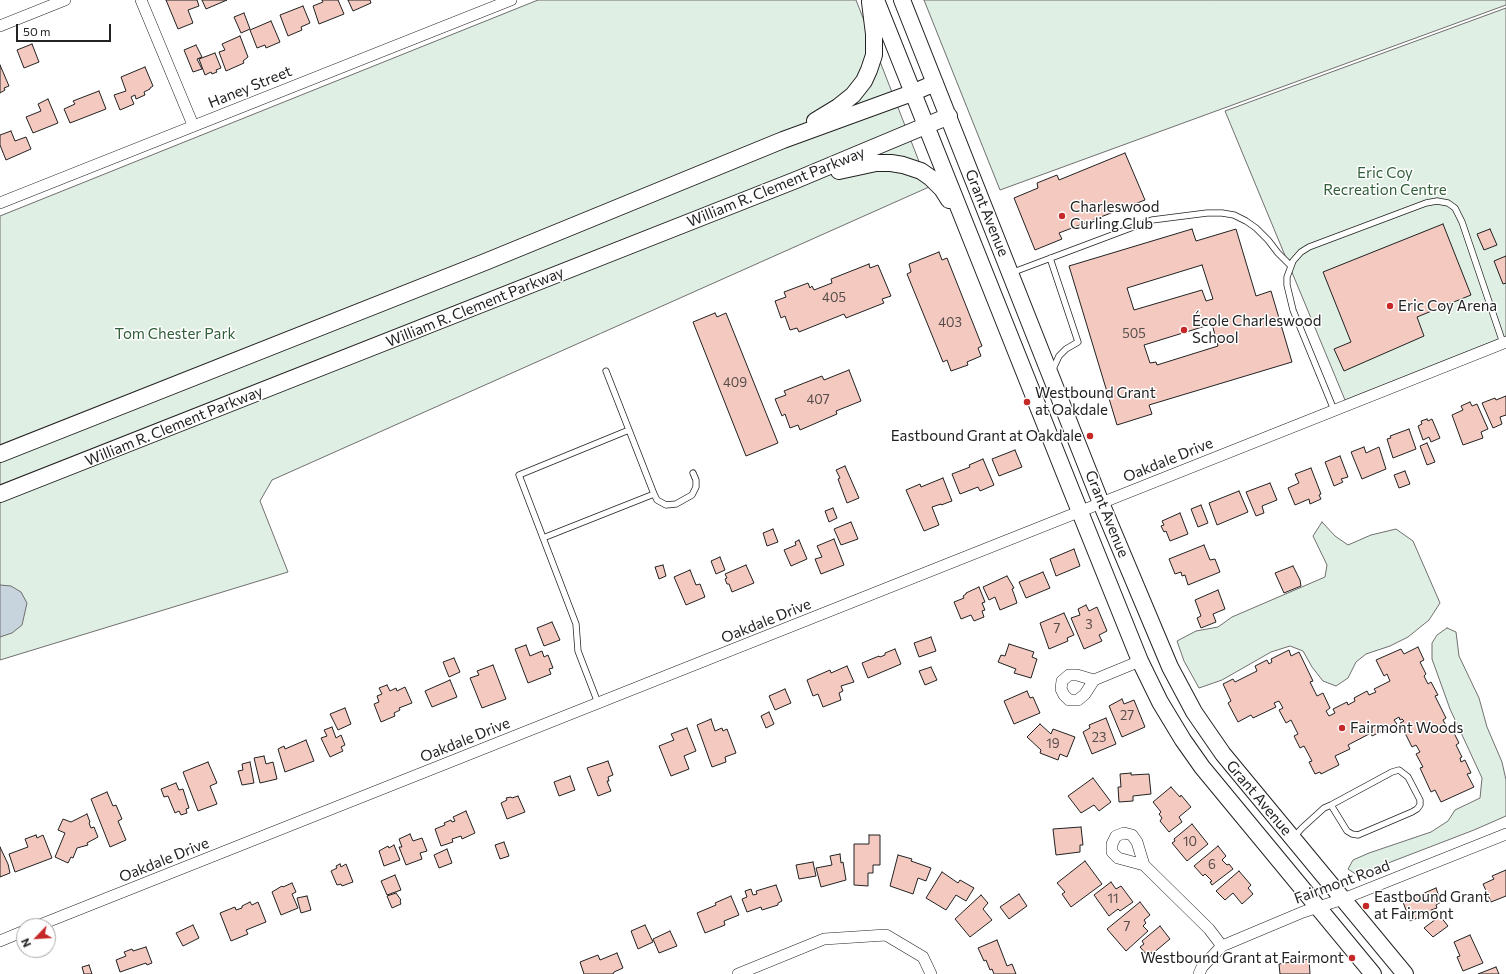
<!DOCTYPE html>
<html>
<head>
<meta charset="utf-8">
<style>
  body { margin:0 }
  #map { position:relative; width:1506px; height:974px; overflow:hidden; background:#fff; font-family:Commissioner,sans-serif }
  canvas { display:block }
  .north { position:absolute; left:16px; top:918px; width:40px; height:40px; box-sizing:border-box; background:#fff; border:1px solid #a7a7a7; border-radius:50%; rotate:245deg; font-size:11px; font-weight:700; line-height:16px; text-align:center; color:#222 }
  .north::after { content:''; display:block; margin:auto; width:14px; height:18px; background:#c62828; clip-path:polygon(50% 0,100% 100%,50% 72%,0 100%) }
  .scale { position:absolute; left:16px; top:24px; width:95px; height:18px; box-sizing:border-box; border:2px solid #222; border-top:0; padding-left:5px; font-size:12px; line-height:14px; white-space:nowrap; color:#222; -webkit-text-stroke:3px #fff; paint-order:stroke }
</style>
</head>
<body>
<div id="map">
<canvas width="1506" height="974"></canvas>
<div class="north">N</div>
<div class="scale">50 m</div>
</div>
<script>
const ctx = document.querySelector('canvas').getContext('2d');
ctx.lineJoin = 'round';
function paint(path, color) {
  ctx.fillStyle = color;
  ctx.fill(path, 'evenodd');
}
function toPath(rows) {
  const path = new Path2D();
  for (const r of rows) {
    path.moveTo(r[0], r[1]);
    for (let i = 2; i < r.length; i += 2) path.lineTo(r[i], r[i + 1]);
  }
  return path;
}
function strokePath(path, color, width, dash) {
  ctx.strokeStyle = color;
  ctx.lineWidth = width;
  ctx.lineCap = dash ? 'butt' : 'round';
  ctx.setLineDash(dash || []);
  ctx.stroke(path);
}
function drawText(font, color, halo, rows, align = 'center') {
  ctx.font = font + ' Commissioner,sans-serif';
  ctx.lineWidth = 3;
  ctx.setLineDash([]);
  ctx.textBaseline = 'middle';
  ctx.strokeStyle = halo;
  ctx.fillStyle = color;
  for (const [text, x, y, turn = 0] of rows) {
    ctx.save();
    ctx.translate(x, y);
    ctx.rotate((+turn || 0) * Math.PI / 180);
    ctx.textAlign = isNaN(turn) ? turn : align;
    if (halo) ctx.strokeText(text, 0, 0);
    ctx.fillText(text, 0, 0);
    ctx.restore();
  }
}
const green = toPath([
  [538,0,856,0,929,187,272,480,260,501,288,572,0,660,0,216,538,0],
  [924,0,1506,0,1506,5,1000,190,924,0],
  [1506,8,1506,336,1345,400,1225,111,1506,8],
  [1322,522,1335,536,1348,545,1371,535,1396,529,1413,541,1440,603,1429,620,1408,637,1390,646,1366,654,1356,662,1348,678,1336,686,1323,681,1312,667,1303,651,1290,646,1271,652,1222,680,1199,688,1184,661,1177,641,1196,631,1218,627,1232,617,1325,577,1327,565,1313,536,1322,522],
  [1447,628,1456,632,1459,656,1479,698,1487,727,1502,762,1506,780,1506,816,1474,830,1357,875,1348,869,1353,860,1369,853,1431,832,1448,821,1455,810,1480,798,1482,778,1450,709,1432,659,1432,643,1437,635,1447,628]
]);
const water = toPath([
  [0,585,11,586,21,592,27,603,22,625,12,633,0,637,0,585]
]);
const building = toPath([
  [166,0,197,0,199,6,188,10,193,23,178,29,166,0],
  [202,0,227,0,206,9,202,0],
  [322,0,338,0,344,14,319,24,313,6,323,2,322,0],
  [348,0,370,0,371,3,353,11,348,0],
  [303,6,310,23,301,27,302,30,288,36,280,15,303,6],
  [244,13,250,29,241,33,234,17,244,13],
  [271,21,280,42,266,48,265,45,257,48,250,30,271,21],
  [240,36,248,57,243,61,244,63,226,71,219,52,225,50,222,44,240,36],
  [32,44,39,62,24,68,17,50,32,44],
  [196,45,202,57,197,59,202,69,193,72,184,50,196,45],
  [215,53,221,68,216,70,217,72,212,74,211,72,205,75,199,59,215,53],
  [0,65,9,86,4,88,5,90,0,93,0,65],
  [145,67,153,86,150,88,150,89,144,92,145,95,136,99,135,95,131,97,134,104,120,110,114,95,126,91,121,77,145,67],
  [99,91,106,109,70,123,64,109,75,104,73,101,99,91],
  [48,99,58,123,33,133,26,117,41,111,38,104,48,99],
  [11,131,15,141,26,137,31,149,6,160,0,145,0,135,11,131],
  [1125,153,1145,200,1059,233,1062,239,1035,250,1014,198,1038,188,1037,183,1057,175,1059,180,1125,153],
  [1443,224,1471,295,1417,317,1424,336,1344,371,1334,349,1351,342,1323,272,1443,224],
  [1192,229,1196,241,1236,229,1256,296,1271,291,1292,362,1149,405,1152,414,1117,425,1069,266,1192,229],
  [1202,265,1213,299,1206,301,1202,290,1134,310,1127,288,1202,265],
  [1212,324,1218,346,1157,365,1156,362,1150,363,1144,345,1212,324],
  [1490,229,1497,245,1484,250,1477,234,1490,229],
  [939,252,942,260,947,258,982,346,978,348,981,356,967,362,968,365,951,371,947,360,943,362,907,274,911,272,909,264,939,252],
  [1506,256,1506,283,1503,284,1494,261,1506,256],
  [869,264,870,268,878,265,891,296,882,299,884,303,846,318,844,314,799,332,797,328,790,330,785,316,781,318,775,301,786,297,784,292,808,283,810,288,812,286,814,290,832,283,831,279,869,264],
  [715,313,717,317,726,313,778,443,746,456,693,322,715,313],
  [849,370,861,401,836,411,837,414,800,430,798,425,790,428,785,414,782,416,775,399,786,395,784,391,822,376,824,380,849,370],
  [1506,396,1506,415,1500,417,1502,424,1493,428,1482,403,1495,398,1496,400,1506,396],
  [1470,402,1472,406,1477,404,1488,429,1481,432,1483,438,1463,445,1452,415,1463,410,1461,406,1470,402],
  [1427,419,1428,421,1432,419,1440,438,1431,442,1429,437,1423,440,1418,426,1422,424,1421,421,1427,419],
  [1409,429,1416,449,1393,458,1387,439,1391,438,1390,436,1409,429],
  [1427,443,1435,462,1427,465,1420,446,1427,443],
  [1364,447,1366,453,1379,447,1386,469,1362,479,1351,452,1364,447],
  [1015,450,1022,467,999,476,992,459,1015,450],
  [1340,456,1348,477,1341,479,1343,482,1334,486,1325,462,1340,456],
  [983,459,994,485,980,491,978,487,960,494,952,474,970,467,969,465,983,459],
  [845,466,859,498,847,503,838,479,840,478,836,470,845,466],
  [1311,468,1321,494,1319,495,1321,499,1310,504,1309,499,1295,505,1288,488,1299,483,1295,474,1311,468],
  [1405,471,1410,484,1399,488,1394,475,1405,471],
  [943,478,952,501,941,505,941,504,932,507,939,525,924,531,906,490,920,484,921,487,943,478],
  [1270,483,1277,500,1262,506,1264,513,1256,516,1246,492,1270,483],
  [1239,491,1248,512,1217,525,1209,503,1239,491],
  [1201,505,1208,523,1198,527,1191,509,1201,505],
  [833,508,837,518,829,522,825,511,833,508],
  [1180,513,1188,534,1170,541,1166,531,1164,532,1161,526,1164,525,1162,521,1180,513],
  [851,522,858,539,841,545,834,529,851,522],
  [773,529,778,542,767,546,763,533,773,529],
  [834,539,844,565,821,574,815,559,822,557,817,546,834,539],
  [799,540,807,559,791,566,784,550,796,545,795,542,799,540],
  [1204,545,1210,560,1215,559,1220,572,1188,585,1185,575,1182,576,1181,572,1175,574,1169,559,1204,545],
  [1074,549,1080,566,1056,576,1050,559,1074,549],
  [720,557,725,570,716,574,711,561,720,557],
  [663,565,666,576,659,579,655,567,663,565],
  [746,565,754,583,732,592,729,584,727,584,725,579,727,578,725,574,746,565],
  [1293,566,1300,580,1301,586,1284,593,1275,573,1293,566],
  [690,570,696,585,700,584,705,597,686,605,674,577,690,570],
  [1043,572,1050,588,1026,598,1019,582,1043,572],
  [1007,576,1014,588,1012,589,1014,594,1017,603,1000,610,995,597,989,600,983,587,1007,576],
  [979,587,985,602,982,603,985,610,982,611,984,617,974,621,971,615,961,619,954,602,964,598,963,596,966,594,966,593,979,587],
  [1218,590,1225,609,1213,614,1216,622,1201,628,1197,618,1201,616,1195,600,1218,590],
  [1086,605,1089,611,1097,607,1107,631,1099,635,1102,641,1084,649,1071,618,1080,615,1078,609,1086,605],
  [1064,613,1074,635,1067,638,1068,641,1049,649,1040,623,1064,613],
  [552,622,560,640,544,646,537,628,552,622],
  [931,637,936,651,919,657,914,643,931,637],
  [1009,644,1034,652,1032,657,1037,659,1031,678,1014,673,1016,669,998,662,1001,655,1005,656,1009,644],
  [526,645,530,656,542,651,544,657,548,655,553,668,549,669,551,674,528,683,515,649,526,645],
  [1418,647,1424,660,1420,662,1426,674,1424,676,1428,684,1431,682,1438,695,1435,696,1446,718,1443,720,1450,733,1453,731,1459,743,1456,745,1462,757,1460,758,1461,762,1465,760,1471,773,1467,774,1474,787,1441,802,1435,790,1431,792,1420,768,1423,767,1416,754,1420,752,1416,745,1412,747,1400,723,1404,721,1402,719,1400,720,1399,717,1394,720,1397,724,1372,736,1371,733,1348,745,1350,749,1335,756,1339,765,1321,774,1320,772,1315,774,1309,762,1312,761,1304,746,1300,748,1294,736,1298,734,1291,720,1286,723,1279,710,1283,708,1279,701,1274,703,1276,707,1253,718,1251,715,1238,722,1228,703,1231,701,1223,684,1233,679,1235,682,1257,671,1255,666,1267,660,1269,664,1272,662,1271,659,1289,650,1291,656,1299,652,1313,681,1310,682,1317,696,1323,693,1330,708,1326,711,1329,716,1335,713,1333,709,1347,702,1348,705,1355,701,1354,698,1367,691,1369,695,1376,692,1374,689,1390,681,1387,674,1384,676,1376,660,1401,649,1404,654,1418,647],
  [895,649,901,664,868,678,862,663,879,656,880,657,885,655,885,653,895,649],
  [454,658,460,672,449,677,443,662,454,658],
  [493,665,506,699,482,708,470,678,479,675,477,671,493,665],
  [847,666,854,682,841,686,843,691,839,693,841,700,823,707,818,694,813,696,807,680,830,670,831,673,847,666],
  [931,667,937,680,925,685,919,671,931,667],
  [450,680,457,697,432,707,425,691,450,680],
  [387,685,390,691,396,688,397,691,405,687,412,703,399,708,400,710,394,713,395,716,381,722,374,704,379,702,377,696,382,694,379,688,387,685],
  [785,689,791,703,775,710,769,696,785,689],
  [1027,691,1030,698,1033,697,1040,713,1014,724,1004,701,1027,691],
  [1122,699,1124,704,1134,700,1145,727,1122,737,1109,706,1122,699],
  [345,708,351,724,338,730,330,714,345,708],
  [769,712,774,724,766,728,761,716,769,712],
  [1106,718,1116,744,1092,754,1083,732,1090,728,1089,725,1106,718],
  [711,719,715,731,722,728,723,731,727,729,736,753,725,757,726,762,712,767,697,725,711,719],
  [1040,724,1051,734,1053,729,1075,737,1067,757,1060,754,1058,760,1040,753,1041,750,1027,737,1040,724],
  [332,727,336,738,341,735,345,745,341,747,343,751,330,757,321,738,327,736,324,730,332,727],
  [687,728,696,751,684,756,689,769,671,776,659,746,674,740,671,734,687,728],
  [306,740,314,761,285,772,278,749,284,746,285,749,306,740],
  [264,756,266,764,273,762,277,779,260,783,254,758,264,756],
  [608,761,613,775,608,777,609,781,607,781,611,791,598,796,587,768,608,761],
  [208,762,217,783,210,786,217,804,198,811,183,772,208,762],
  [250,762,254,783,242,785,238,771,243,770,242,764,250,762],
  [1131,773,1131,775,1149,774,1151,794,1133,796,1133,801,1119,802,1118,787,1121,787,1120,774,1131,773],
  [570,776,575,790,559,796,554,782,570,776],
  [1093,778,1111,802,1099,811,1094,805,1081,813,1068,796,1093,778],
  [176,783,179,790,183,789,189,808,186,809,187,813,181,815,179,811,175,813,168,796,164,797,161,789,176,783],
  [1171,787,1180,797,1181,795,1191,807,1179,817,1182,822,1169,832,1160,821,1162,818,1159,814,1161,812,1153,802,1171,787],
  [107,792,113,806,116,805,122,819,118,821,126,840,110,847,91,799,107,792],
  [518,796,525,812,507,819,501,803,507,800,506,798,511,797,512,798,518,796],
  [466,811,475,833,462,839,461,836,452,839,453,842,441,846,435,829,445,825,444,823,451,820,452,822,455,821,453,817,466,811],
  [87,814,90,822,89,823,91,828,94,827,98,837,87,843,88,845,77,848,73,858,71,857,68,863,55,857,65,833,58,830,63,819,71,822,87,814],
  [1192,824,1208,844,1187,861,1172,843,1175,841,1174,839,1192,824],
  [1081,827,1083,845,1080,845,1080,852,1056,855,1053,829,1081,827],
  [410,834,413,841,422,838,427,851,420,853,422,859,406,865,399,847,402,847,399,839,410,834],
  [36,835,37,838,43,835,52,858,15,872,9,854,28,847,25,839,36,835],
  [869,835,880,835,880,865,873,865,873,873,868,873,868,886,854,885,854,844,869,844,869,835],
  [504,842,509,856,500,859,495,845,504,842],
  [394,845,400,860,384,866,379,851,388,846,389,848,394,845],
  [1218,846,1226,856,1222,860,1227,865,1229,864,1233,869,1212,885,1210,882,1212,881,1205,874,1203,876,1194,866,1218,846],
  [0,847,8,864,10,873,0,877,0,847],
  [447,849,452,863,439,868,434,855,447,849],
  [840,854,841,863,843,862,846,880,821,887,816,868,832,865,830,856,840,854],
  [898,855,912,859,911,861,931,868,926,881,918,878,913,894,890,886,898,855],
  [1085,861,1102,884,1071,907,1062,894,1065,892,1057,883,1085,861],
  [813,862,816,876,799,879,796,865,813,862],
  [340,864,341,867,346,864,353,882,342,886,341,884,337,885,331,871,337,868,336,866,340,864],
  [1506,870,1506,896,1491,902,1483,884,1494,879,1492,876,1506,870],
  [1239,871,1251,885,1248,888,1253,894,1242,904,1233,893,1225,900,1216,891,1239,871],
  [942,872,958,883,960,880,974,888,966,901,956,895,946,910,926,898,942,872],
  [395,875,401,890,387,895,381,881,395,875],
  [1111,882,1116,889,1121,886,1133,902,1120,911,1118,909,1109,916,1094,895,1111,882],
  [292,883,296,892,292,894,298,908,281,915,272,892,282,886,283,887,292,883],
  [776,885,782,901,778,903,778,905,762,910,761,907,747,912,742,899,747,897,745,891,751,889,753,895,757,894,756,891,776,885],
  [1436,888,1441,902,1436,905,1437,908,1431,910,1432,912,1410,921,1403,902,1436,888],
  [396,893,401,900,400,901,401,904,392,908,387,896,396,893],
  [1019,894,1027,906,1009,919,1000,907,1019,894],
  [981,895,988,903,983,909,992,920,970,937,955,919,981,895],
  [307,896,311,910,301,913,297,898,307,896],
  [731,896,739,915,724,921,725,925,705,933,697,913,716,905,715,903,731,896],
  [250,902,252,905,258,902,266,922,246,930,248,934,231,941,220,913,235,907,236,910,242,908,242,906,250,902],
  [1140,902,1150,915,1144,920,1146,923,1143,926,1148,931,1126,951,1107,929,1140,902],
  [1440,916,1448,926,1433,937,1424,928,1440,916],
  [193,925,199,938,183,946,176,933,193,925],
  [645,925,653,942,638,949,631,931,645,925],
  [1160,926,1170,939,1152,954,1151,952,1147,955,1140,947,1144,944,1142,941,1160,926],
  [670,931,677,946,659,953,653,939,670,931],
  [1470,935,1483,963,1463,971,1457,957,1460,956,1454,942,1470,935],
  [997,940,1007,966,1012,964,1016,974,994,974,992,969,990,970,986,960,984,961,978,948,997,940],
  [146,947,152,963,147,965,146,963,120,972,116,960,126,956,124,952,132,949,133,951,146,947],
  [617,953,623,968,614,972,613,974,584,974,580,962,598,955,600,960,617,953],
  [1309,959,1310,974,1280,974,1279,964,1309,959],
  [89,965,92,974,84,974,82,967,89,965],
  [1496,967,1499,974,1478,974,1496,967]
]);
const lane = toPath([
  [1050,258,1078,342,1066,349,1059,356,1052,371],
  [1011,273,1152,220,1207,213,1222,213,1234,215,1246,221,1256,228,1268,240,1278,253,1290,265],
  [1334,410,1293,310,1287,285,1287,277,1293,261,1301,252,1309,247,1426,203,1437,201,1448,203,1455,208,1462,222,1503,343],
  [654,494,657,500,666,505,676,504,692,495,696,487,696,480,693,473],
  [543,538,654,494,606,371],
  [598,703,578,651,576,624,519,475,629,430],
  [1294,837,1302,828,1324,808,1331,805,1392,772,1399,770,1408,777,1420,800,1420,805,1417,809,1412,812,1358,835,1352,834,1347,831,1331,805]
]);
const street = toPath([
  [141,0,193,125],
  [0,26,65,0],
  [0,203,511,0],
  [1094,680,1085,694,1078,700,1069,700,1064,695,1061,689,1062,681,1069,675,1077,675,1094,680,1140,661],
  [1144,865,1118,858,1112,852,1112,844,1116,836,1124,833,1132,835,1137,842,1144,865,1209,929,1222,946],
  [37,926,1506,342],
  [0,941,24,931],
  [738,974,824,939,886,935,923,957,931,974],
  [1199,974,1202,967,1222,946,1303,912,1343,899,1506,834]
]);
const secondary = toPath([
  [876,0,1072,492,1140,661,1160,702,1183,740,1202,767,1373,974],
  [902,0,1101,503,1170,667,1194,712,1223,754,1405,974],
  [815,121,838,107,853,95,864,81,869,70,874,55,874,34,870,2],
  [839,171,876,163,891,163,903,165,921,171,931,178,942,189,949,200],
  [0,454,485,262,783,140,912,93,935,83],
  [0,494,796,180,949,116]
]);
const markers = [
  [1062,216,4,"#c62828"],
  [1390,306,4,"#c62828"],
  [1184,330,4,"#c62828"],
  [1027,402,4,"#c62828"],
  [1090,436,4,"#c62828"],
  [1342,728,4,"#c62828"],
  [1366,906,4,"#c62828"],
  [1352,958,4,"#c62828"]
];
const numberNames = [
  ["405",834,298],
  ["403",950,323],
  ["505",1134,334],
  ["409",735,383],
  ["407",818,400],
  ["3",1089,625],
  ["7",1057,629],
  ["27",1127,716],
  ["23",1099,738],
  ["19",1053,744],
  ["10",1190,842],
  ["6",1212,865],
  ["11",1113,899],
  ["7",1127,927]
];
const streetNames = [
  ["Haney Street",250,87,-22],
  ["William R. Clement Parkway",776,187,-22],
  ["Grant Avenue",987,213,68],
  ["William R. Clement Parkway",475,307,-22],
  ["William R. Clement Parkway",174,426,-22],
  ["Oakdale Drive",1168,460,-22],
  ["Grant Avenue",1107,514,68],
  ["Oakdale Drive",766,621,-22],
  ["Oakdale Drive",465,740,-22],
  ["Grant Avenue",1259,798,50],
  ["Oakdale Drive",164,860,-22],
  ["Fairmont Road",1342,882,-20]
];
const parkNames = [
  ["Eric Coy",1385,173],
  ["Recreation Centre",1385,190],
  ["Tom Chester Park",175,334]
];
const poiNames = [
  ["Charleswood",1070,207],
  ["Curling Club",1070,224],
  ["Eric Coy Arena",1398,306],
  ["École Charleswood",1192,321],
  ["School",1192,338],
  ["Westbound Grant",1035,393],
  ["at Oakdale",1035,410],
  ["Eastbound Grant at Oakdale",1082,436,"right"],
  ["Fairmont Woods",1350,728],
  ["Eastbound Grant",1374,897],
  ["at Fairmont",1374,914],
  ["Westbound Grant at Fairmont",1344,958,"right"]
];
paint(green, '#e0efe3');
strokePath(green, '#6f6f6f', 1);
paint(water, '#c7d3dd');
strokePath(water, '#6f6f6f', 1);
paint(building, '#f3c9c0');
strokePath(building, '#222', 1);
strokePath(lane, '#222', 7);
strokePath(street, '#222', 12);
strokePath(secondary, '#222', 18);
strokePath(lane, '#fff', 5.5);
strokePath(street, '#fff', 11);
strokePath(secondary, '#fff', 16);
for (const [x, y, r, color] of markers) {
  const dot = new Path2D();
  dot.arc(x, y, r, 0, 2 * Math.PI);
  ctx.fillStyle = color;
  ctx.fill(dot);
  strokePath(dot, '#fff', 1.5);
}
drawText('13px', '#564c4a', null, numberNames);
drawText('15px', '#222', '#fff', streetNames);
drawText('15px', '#2f5e38', '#fff', parkNames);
drawText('15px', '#222', '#fff', poiNames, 'left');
</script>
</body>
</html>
